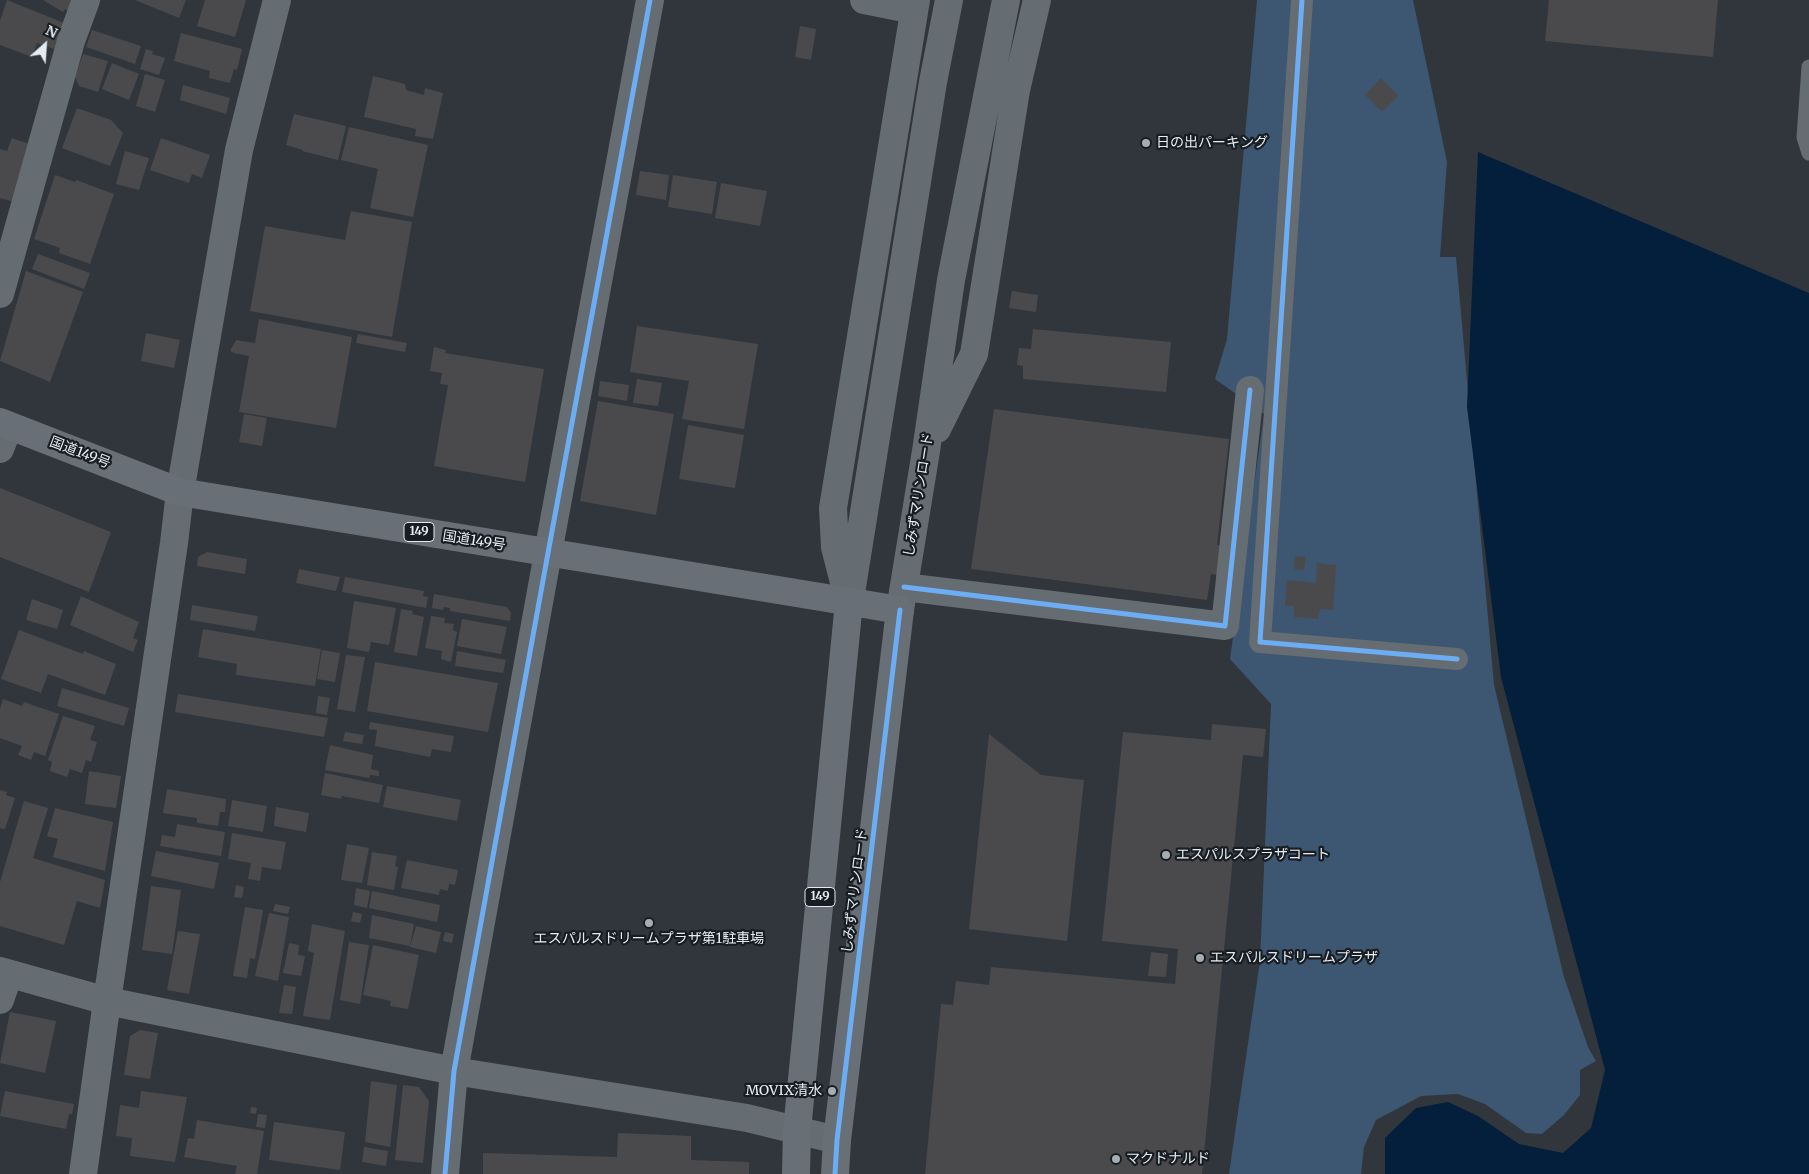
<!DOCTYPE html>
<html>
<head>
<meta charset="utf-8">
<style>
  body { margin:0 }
  #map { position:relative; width:1809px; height:1174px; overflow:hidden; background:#30363c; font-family:Merriweather,serif }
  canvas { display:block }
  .north { position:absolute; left:20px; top:20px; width:50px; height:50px; -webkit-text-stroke:4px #181d22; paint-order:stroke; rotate:26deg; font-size:14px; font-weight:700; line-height:20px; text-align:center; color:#e4ebf2 }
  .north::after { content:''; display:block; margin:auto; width:18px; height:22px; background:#e4ebf2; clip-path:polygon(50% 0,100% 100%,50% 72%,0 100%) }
</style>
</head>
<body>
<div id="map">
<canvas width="1809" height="1174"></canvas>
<div class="north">N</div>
</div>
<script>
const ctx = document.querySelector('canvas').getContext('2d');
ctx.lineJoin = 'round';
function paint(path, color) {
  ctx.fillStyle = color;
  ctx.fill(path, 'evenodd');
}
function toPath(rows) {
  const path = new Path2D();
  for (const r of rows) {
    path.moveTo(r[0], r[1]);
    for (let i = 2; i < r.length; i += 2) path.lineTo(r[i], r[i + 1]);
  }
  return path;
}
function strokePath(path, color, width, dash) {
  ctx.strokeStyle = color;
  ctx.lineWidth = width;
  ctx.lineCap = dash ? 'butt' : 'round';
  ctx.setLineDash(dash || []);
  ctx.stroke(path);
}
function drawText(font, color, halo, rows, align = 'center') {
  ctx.font = font + ' Merriweather,"Noto Sans JP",serif';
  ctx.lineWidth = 4.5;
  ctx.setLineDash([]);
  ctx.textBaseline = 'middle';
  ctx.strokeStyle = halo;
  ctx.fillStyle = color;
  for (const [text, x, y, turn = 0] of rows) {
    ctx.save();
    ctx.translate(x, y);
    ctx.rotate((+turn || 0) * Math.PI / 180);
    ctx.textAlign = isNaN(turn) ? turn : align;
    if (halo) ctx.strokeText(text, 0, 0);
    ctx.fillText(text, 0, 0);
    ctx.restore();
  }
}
const green = toPath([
  [1257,0,1413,0,1447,162,1440,257,1456,257,1494,685,1564,977,1588,1047,1596,1061,1580,1070,1580,1095,1564,1115,1542,1134,1526,1133,1485,1104,1458,1094,1421,1096,1376,1120,1364,1147,1361,1174,1229,1174,1260,961,1271,704,1230,659,1264,414,1215,379,1227,339]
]);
const water = toPath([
  [1478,152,1809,293,1809,1174,1385,1174,1385,1138,1416,1108,1448,1102,1478,1116,1519,1144,1563,1153,1591,1128,1605,1070,1501,677,1467,407]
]);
const building = toPath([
  [7,0,64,23,54,49,37,43,32,57,0,45,0,21],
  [43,0,74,0,68,11,65,9,63,12],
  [135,0,186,0,179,18],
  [205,0,246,0,235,37,197,26],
  [1549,0,1718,0,1713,57,1545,41],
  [800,26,816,29,811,60,795,57],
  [92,30,141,46,135,64,86,47],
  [181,33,242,49,237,70,234,69,230,83,209,78,210,71,174,61],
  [146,49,153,51,152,54,165,58,159,75,140,69],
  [83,54,108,61,98,92,79,86,75,77],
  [112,63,139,74,129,100,102,89],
  [145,74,165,80,155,112,136,106],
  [373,76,405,84,406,90,424,95,425,88,443,93,433,139,415,136,416,129,364,117],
  [1381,78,1398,96,1382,112,1365,95],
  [183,85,230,98,226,114,180,100],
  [77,108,111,120,123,133,110,166,62,148],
  [294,114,346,126,338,160,302,151,303,150,286,145],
  [349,127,428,145,413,217,370,208,378,169,341,160],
  [12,138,32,145,15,202,0,198,0,149,7,151],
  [161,138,210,155,202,178,192,174,189,183,150,170],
  [125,151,149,158,139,190,116,184],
  [640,171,669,175,666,200,636,195],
  [55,175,75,182,76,180,114,194,90,264,59,253,60,248,34,239],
  [673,175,717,182,712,214,668,207],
  [721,183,767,191,760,226,715,218],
  [351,211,412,222,392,337,250,311,265,226,345,240],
  [38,254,90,273,84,289,32,269],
  [26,271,83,292,50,382,0,361],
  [1012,291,1038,295,1036,312,1009,308],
  [259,319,352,337,336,428,239,412,249,356,234,353,230,351,236,340,255,343],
  [637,326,758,344,744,429,682,419,689,381,630,372],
  [1033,329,1171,342,1166,392,1023,379,1023,366,1017,365,1019,348,1031,349],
  [146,333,180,340,174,368,141,361],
  [358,334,407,343,405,352,356,343],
  [434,347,446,350,445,353,544,369,525,482,434,466,448,385,440,384,442,373,430,371],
  [637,379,662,383,658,406,633,403],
  [600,381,629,385,627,401,598,396],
  [598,401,674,414,656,515,580,501],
  [994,409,1229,439,1217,545,1230,546,1226,576,1211,574,1207,600,971,569],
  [244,414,267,418,262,446,239,442],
  [688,425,744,435,735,488,679,479],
  [0,488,111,532,89,592,0,557],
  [207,552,247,559,245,574,197,566,198,557],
  [1295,556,1306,557,1304,570,1294,569],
  [1317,563,1336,565,1333,610,1320,609,1318,619,1294,617,1294,606,1285,606,1287,580,1316,583],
  [299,569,340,577,336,591,296,583],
  [345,577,424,591,423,596,428,597,426,608,342,592],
  [434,594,507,607,511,613,510,621,450,611,450,608,444,607,443,610,432,608],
  [81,596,139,622,133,638,138,640,133,652,70,625],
  [32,599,63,610,57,629,26,620],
  [354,601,396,608,389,645,371,642,369,652,347,648],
  [192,605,258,616,255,631,190,620],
  [401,609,413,611,412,614,424,617,417,656,394,652],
  [431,616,445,618,444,623,454,624,453,630,457,632,451,662,441,659,442,651,425,648],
  [462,619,507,627,501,654,457,646],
  [203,629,321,649,315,686,236,675,237,664,198,657],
  [19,630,83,654,84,651,116,664,105,695,48,674,41,693,1,679],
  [322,650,340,653,335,682,317,679],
  [457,651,506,660,503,673,455,666],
  [346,655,365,657,355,712,337,709],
  [375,662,498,683,488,732,367,711],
  [62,688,129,708,124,726,57,706],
  [178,694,328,718,324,737,175,712],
  [318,696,330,698,327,715,316,713],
  [3,699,22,706,24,702,59,714,45,756,34,752,31,760,18,755,22,746,0,738,0,709],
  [63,716,95,726,90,740,97,742,91,762,86,760,82,773,70,769,67,777,50,771,52,762,48,760],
  [370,722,454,736,451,752,432,749,430,757,375,746,377,730,369,729],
  [1212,724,1266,729,1263,757,1243,755,1202,1174,925,1174,941,1004,953,1005,956,981,989,985,991,967,1175,984,1178,949,1102,941,1123,732,1211,740],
  [345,732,364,735,362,744,343,741],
  [989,734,1041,775,1084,780,1067,941,969,929],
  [330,745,373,755,371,769,379,771,379,776,370,775,369,778,325,770],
  [89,771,121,776,116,808,85,804],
  [325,773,383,785,379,803,342,796,341,799,321,795],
  [387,786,461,800,457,821,383,807],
  [167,789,226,799,225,812,220,812,218,826,197,823,197,818,163,813],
  [0,790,7,792,6,795,15,798,5,829,0,828],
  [232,800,267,806,263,832,228,826],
  [24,801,48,808,33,858,105,880,100,908,77,901,64,945,0,926,0,882],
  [276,807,309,813,306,832,274,826],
  [55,808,113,822,105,871,53,857,58,839,47,836],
  [177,824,225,832,221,856,160,846,162,835,175,837],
  [232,833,286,842,281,870,262,867,260,881,248,879,251,863,228,859],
  [347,844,369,848,362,883,341,880],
  [156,851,219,863,214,889,151,876],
  [372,852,397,856,395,866,398,867,394,890,367,885],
  [407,860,458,870,455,885,449,884,448,891,440,889,439,895,401,888],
  [236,885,244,887,242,898,234,897],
  [151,886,181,890,172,954,142,950],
  [356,888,370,891,367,908,354,905],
  [372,891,440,905,437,922,369,908],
  [275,904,290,907,288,914,273,911],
  [245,907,263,910,255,959,250,958,247,978,233,976],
  [353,912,362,914,360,923,351,921],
  [269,913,289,917,278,981,255,976],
  [372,915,414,924,410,946,369,938],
  [312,924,345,931,330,1020,303,1016,314,953,308,951],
  [416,926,441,932,436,953,410,947],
  [178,931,200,934,189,994,167,990],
  [445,932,454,934,452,943,443,941],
  [349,942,369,945,360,1004,340,1000],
  [289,943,299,945,298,955,305,956,301,976,283,973],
  [373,945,419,955,408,1009,390,1006,391,1001,363,995],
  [1151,952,1168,954,1166,977,1148,976],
  [284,985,296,987,292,1014,279,1013],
  [10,1012,56,1021,45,1073,0,1063],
  [140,1030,158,1033,150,1079,124,1075,130,1036],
  [371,1081,397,1085,390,1147,365,1142],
  [403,1085,419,1087,429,1101,423,1163,395,1160],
  [5,1091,74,1104,72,1114,69,1114,66,1129,0,1116],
  [141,1091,187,1097,175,1162,130,1156,132,1138,116,1136,120,1105,139,1108],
  [251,1107,257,1108,256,1114,250,1113],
  [258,1114,267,1115,265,1128,256,1127],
  [197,1120,264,1131,257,1174,235,1174,237,1166,184,1157,188,1138,194,1139],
  [274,1122,345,1132,340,1170,269,1160],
  [618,1133,691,1136,691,1160,749,1162,749,1174,483,1174,483,1153,617,1157],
  [364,1147,388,1151,386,1166,362,1162]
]);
const service = toPath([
  [1809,67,1804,137,1809,153]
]);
const pedestrian = toPath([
  [1302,0,1260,642,1457,659]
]);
const minor = toPath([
  [864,0,914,10],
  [0,294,71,41,86,0],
  [0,449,9,426],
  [904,587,1225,626,1250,390],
  [0,971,107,1001,454,1071,747,1118,837,1140],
  [0,1000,9,974],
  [83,1174,107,1001,174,543,180,492,239,150,277,0],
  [445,1174,454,1071,548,553,650,0]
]);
const tertiary = toPath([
  [937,429,974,354,1016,90,1037,0],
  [851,593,933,82,949,0],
  [849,602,835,547,833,508,916,0],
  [900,610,926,451,951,280,1006,0]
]);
const trunk = toPath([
  [0,422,180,492,900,610,837,1140,835,1174],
  [796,1174,797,1130,849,602]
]);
const cycleway = toPath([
  [1302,0,1260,642,1457,659],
  [904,587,1225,626,1250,390],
  [445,1174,454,1071,548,553,650,0],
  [835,1174,837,1140,900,610]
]);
const markers = [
  [1146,143,5,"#a5acb2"],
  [1166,855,5,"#a5acb2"],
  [649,923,5,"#a5acb2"],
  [1200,958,5,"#a5acb2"],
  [832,1091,5,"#a5acb2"],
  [1116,1159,5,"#a5acb2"]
];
const shields = [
  [419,532,30],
  [820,897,30]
];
const shieldNames = [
  ["149",419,532],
  ["149",820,897]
];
const poiNames = [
  ["日の出パーキング",1156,143],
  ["エスパルスプラザコート",1176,855],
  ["エスパルスドリームプラザ第1駐車場",649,939,"center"],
  ["エスパルスドリームプラザ",1210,958],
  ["MOVIX清水",822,1091,"right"],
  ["マクドナルド",1126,1159]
];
const streetNames = [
  ["国道149号",80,453,21],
  ["しみずマリンロード",919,495,-81],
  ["国道149号",474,541,9],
  ["しみずマリンロード",855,891,-83]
];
paint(green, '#3d5672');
paint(water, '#041f3c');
paint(building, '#4a4a4c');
strokePath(service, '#656c72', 15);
strokePath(pedestrian, '#656c72', 22);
strokePath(minor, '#656c72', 28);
strokePath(tertiary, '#656c72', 28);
strokePath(trunk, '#686f76', 28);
strokePath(cycleway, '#6dadf4', 5);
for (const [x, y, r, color] of markers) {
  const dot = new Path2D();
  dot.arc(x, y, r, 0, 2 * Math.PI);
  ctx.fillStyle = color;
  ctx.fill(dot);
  strokePath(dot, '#181d22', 2);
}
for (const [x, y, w] of shields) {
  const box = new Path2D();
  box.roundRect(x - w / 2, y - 9.5, w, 19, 4);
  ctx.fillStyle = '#181d22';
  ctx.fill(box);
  strokePath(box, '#e4ebf2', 1);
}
drawText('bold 12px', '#e4ebf2', null, shieldNames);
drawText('14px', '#e4ebf2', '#181d22', poiNames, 'left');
drawText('14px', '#e4ebf2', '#181d22', streetNames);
</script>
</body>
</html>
